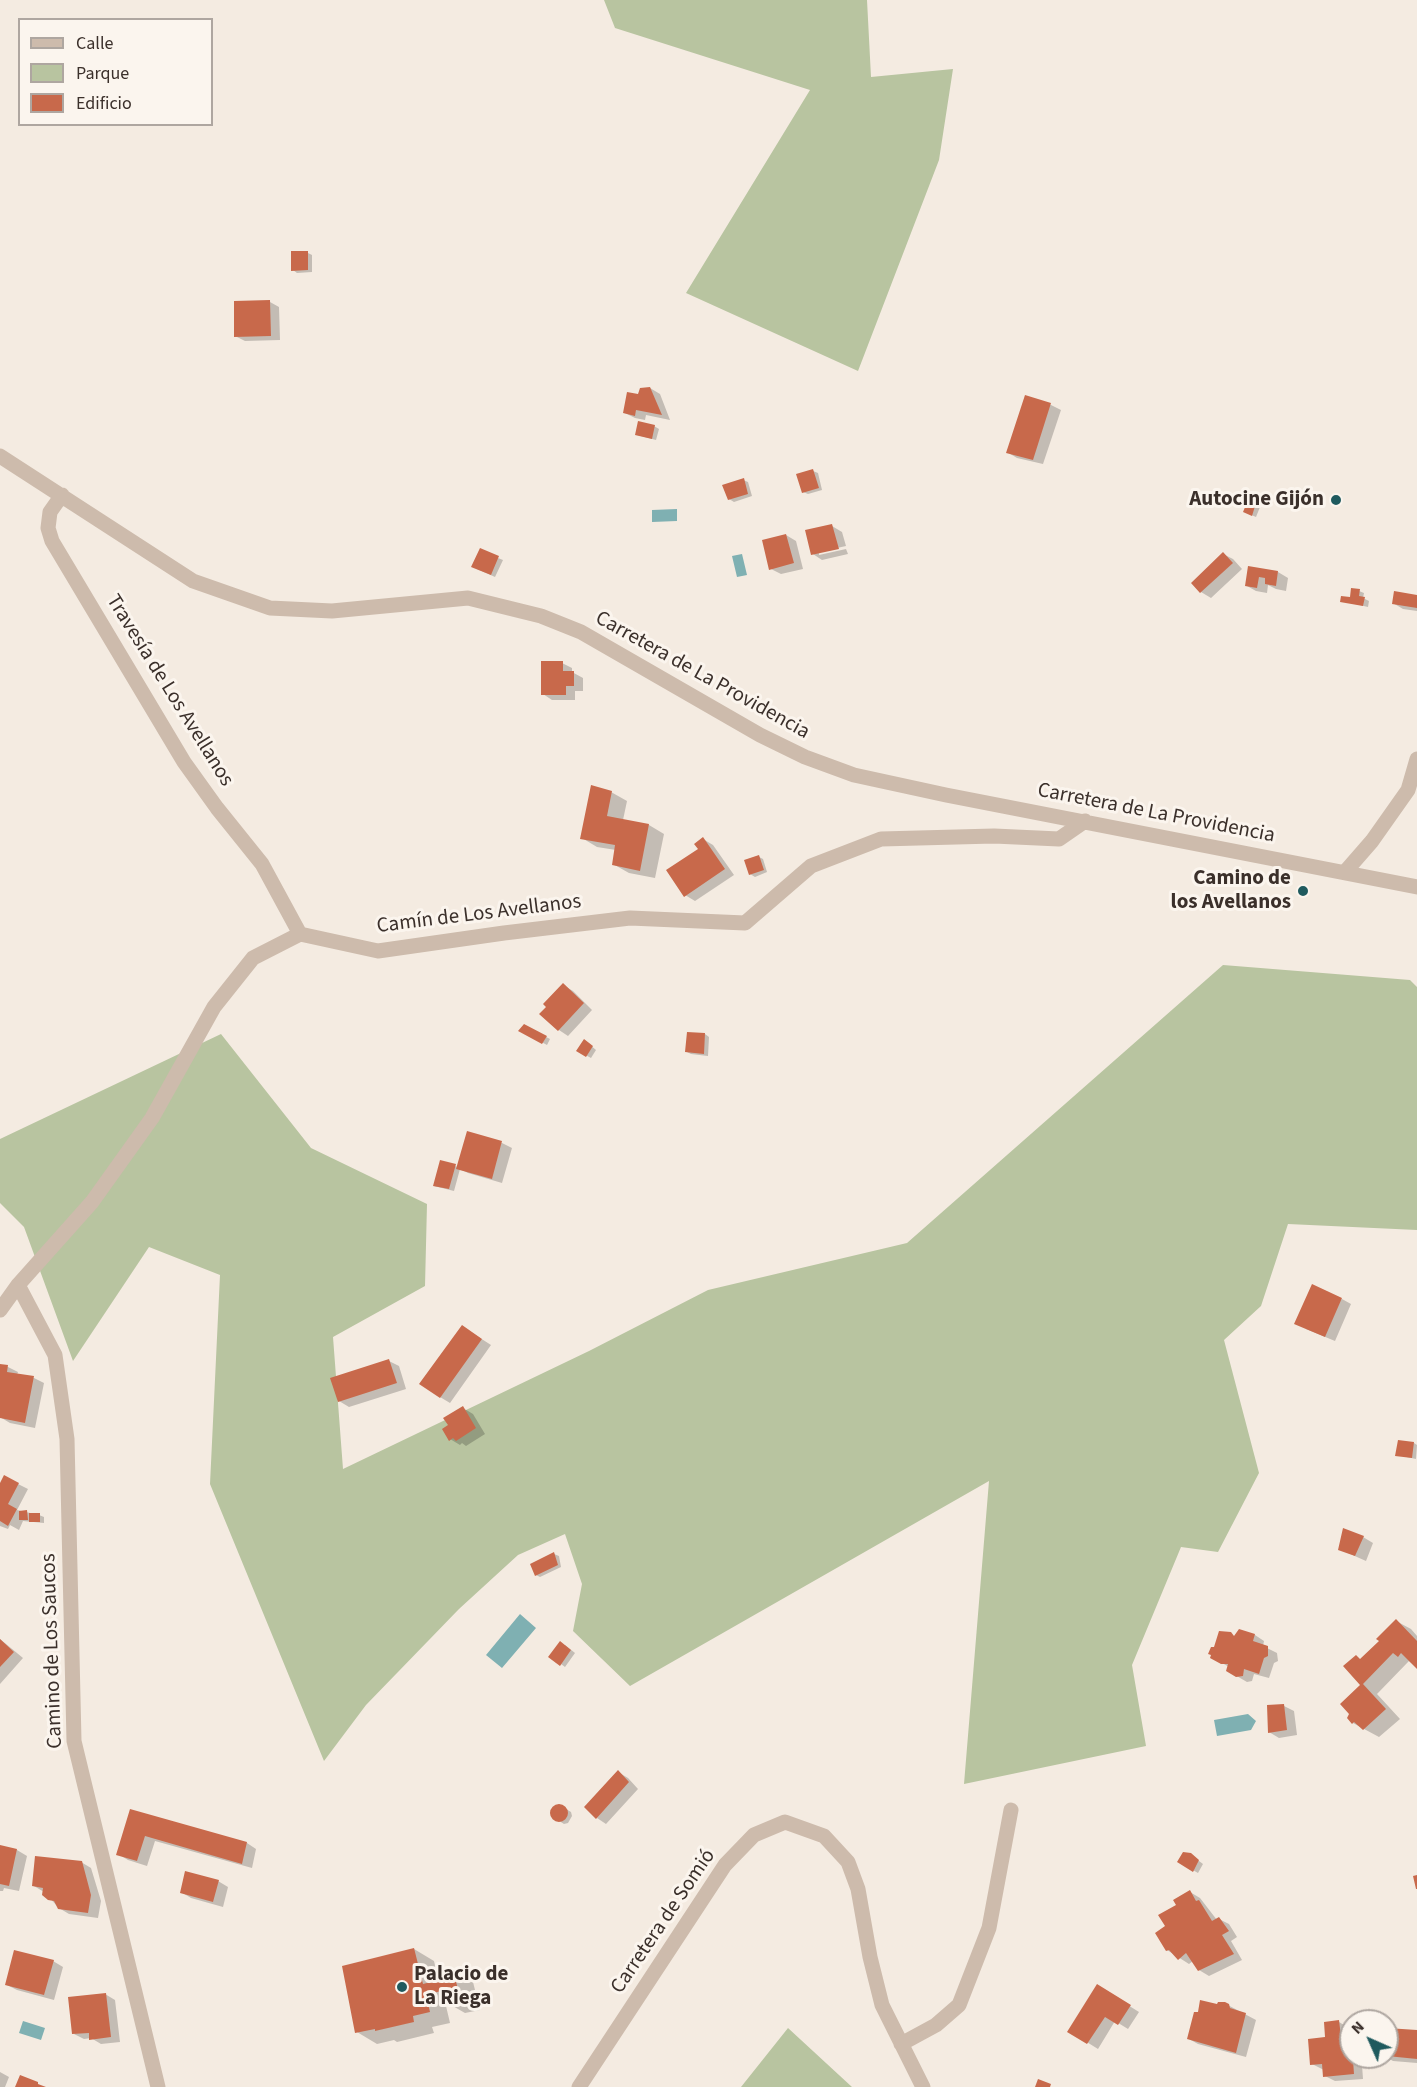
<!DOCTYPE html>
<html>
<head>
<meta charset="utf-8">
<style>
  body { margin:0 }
  #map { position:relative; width:1417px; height:2087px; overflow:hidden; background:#f4ebe1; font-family:"Source Sans 3",sans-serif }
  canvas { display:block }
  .legend { position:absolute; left:18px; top:18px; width:195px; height:108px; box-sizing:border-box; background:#fbf5ee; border:2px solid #aea6a0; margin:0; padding:8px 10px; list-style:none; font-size:18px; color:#3b302b }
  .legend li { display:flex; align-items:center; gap:12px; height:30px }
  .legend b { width:30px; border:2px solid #aea6a0 }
  .north { position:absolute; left:1339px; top:2009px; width:60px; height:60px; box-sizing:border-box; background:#fbf5ee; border:2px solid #aea6a0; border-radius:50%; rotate:315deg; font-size:16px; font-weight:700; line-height:24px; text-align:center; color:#3b302b }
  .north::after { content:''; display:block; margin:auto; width:21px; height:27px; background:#1f5a5e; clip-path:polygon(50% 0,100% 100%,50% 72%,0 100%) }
</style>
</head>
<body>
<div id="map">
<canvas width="1417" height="2087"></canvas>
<ul class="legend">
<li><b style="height:8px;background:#cdbbac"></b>Calle</li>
<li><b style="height:16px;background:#b8c4a0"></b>Parque</li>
<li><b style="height:16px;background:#c8694b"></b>Edificio</li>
</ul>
<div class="north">N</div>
</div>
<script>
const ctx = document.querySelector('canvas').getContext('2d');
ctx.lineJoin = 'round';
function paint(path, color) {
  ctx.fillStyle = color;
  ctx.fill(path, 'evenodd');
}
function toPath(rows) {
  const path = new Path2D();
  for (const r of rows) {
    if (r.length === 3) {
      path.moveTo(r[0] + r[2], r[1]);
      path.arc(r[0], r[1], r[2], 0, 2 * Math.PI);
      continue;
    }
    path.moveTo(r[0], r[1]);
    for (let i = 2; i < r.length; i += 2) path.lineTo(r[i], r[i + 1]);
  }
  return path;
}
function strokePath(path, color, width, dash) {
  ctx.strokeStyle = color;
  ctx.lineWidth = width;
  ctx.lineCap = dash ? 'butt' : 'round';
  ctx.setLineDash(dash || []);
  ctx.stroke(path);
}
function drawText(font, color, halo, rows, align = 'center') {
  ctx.font = font + ' "Source Sans 3",sans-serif';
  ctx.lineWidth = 6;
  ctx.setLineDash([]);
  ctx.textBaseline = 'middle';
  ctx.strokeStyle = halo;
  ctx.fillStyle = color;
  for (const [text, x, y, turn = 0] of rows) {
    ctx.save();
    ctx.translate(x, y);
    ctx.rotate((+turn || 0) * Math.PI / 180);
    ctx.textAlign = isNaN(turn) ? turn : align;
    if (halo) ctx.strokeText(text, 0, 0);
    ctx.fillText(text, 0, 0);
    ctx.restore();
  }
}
const green = toPath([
  [604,0,867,0,871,77,953,69,939,160,858,371,686,293,810,90,615,28],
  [1223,965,1410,980,1417,987,1417,1230,1288,1224,1261,1306,1224,1340,1259,1473,1218,1552,1181,1547,1132,1665,1146,1746,964,1784,989,1481,630,1686,573,1631,582,1584,565,1534,518,1555,459,1609,366,1705,324,1761,210,1484,220,1275,149,1247,73,1361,24,1227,0,1203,0,1139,221,1034,311,1148,427,1204,425,1286,333,1337,343,1469,589,1351,708,1290,907,1243],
  [788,2028,852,2087,741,2087]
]);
const water = toPath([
  [677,509,677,521,652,522,652,510],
  [742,554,747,575,737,577,732,556],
  [520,1614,536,1628,502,1668,486,1655],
  [1248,1714,1256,1721,1251,1730,1217,1736,1214,1720],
  [23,2021,45,2028,41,2040,19,2033]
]);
const shadow = toPath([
  [308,253,312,255,312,272,297,273,293,270],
  [270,302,279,307,280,340,245,341,235,336],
  [650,388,660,394,670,420,646,415,645,420,635,418,625,413,639,395],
  [1026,397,1051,405,1061,410,1043,464,1017,458,1007,452],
  [654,426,659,429,656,440,637,435],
  [813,471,818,473,822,490,808,494,803,492],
  [743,480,748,482,752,496,734,502,729,499],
  [1249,502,1260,507,1256,517,1249,514],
  [832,526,842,532,846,546,819,552,819,555,846,549,848,554,822,560,813,554],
  [786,535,796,541,803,569,781,574,771,569],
  [1223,554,1233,559,1242,569,1211,598,1201,592,1193,583],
  [498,558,503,560,495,577,477,569],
  [1249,568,1278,572,1288,578,1286,591,1276,589,1268,585,1267,593,1256,591,1247,586],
  [1359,591,1364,593,1363,598,1369,601,1368,607,1342,601,1351,599],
  [1417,597,1417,611,1403,609,1393,603],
  [562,663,572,668,572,672,583,678,583,691,575,691,575,700,552,700,543,694],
  [611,792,627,801,623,820,649,825,664,834,655,878,629,873,613,864,616,850,597,847,582,838],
  [703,839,713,845,734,875,695,901,685,895],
  [759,857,763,859,767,872,755,877,750,874],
  [563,985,573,991,592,1010,568,1036,559,1030,548,1007],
  [525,1026,550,1039,547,1045,521,1031],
  [705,1034,709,1037,708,1056,691,1054,687,1052],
  [589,1044,596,1050,591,1058,578,1051],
  [468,1133,502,1143,512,1148,502,1183,468,1173,460,1169,454,1191,434,1186,441,1162,458,1167],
  [1342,1299,1351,1304,1335,1341,1306,1329],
  [463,1327,491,1345,450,1403,440,1397],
  [389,1361,399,1366,406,1389,349,1407,339,1401],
  [0,1365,8,1367,18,1372,17,1375,34,1378,44,1383,35,1428,10,1423,0,1417],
  [463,1408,473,1414,485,1434,466,1446,462,1443,460,1445,450,1439,450,1425],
  [1414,1443,1417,1445,1416,1459,1397,1455],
  [0,1484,18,1484,28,1489,17,1510,39,1515,44,1517,44,1523,23,1521,19,1530,10,1525,8,1529,0,1526],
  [1363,1537,1373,1543,1366,1561,1339,1549],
  [554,1554,559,1556,561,1567,540,1577,536,1575],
  [1396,1621,1411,1629,1417,1636,1417,1667,1409,1661,1377,1694,1400,1719,1379,1737,1353,1723,1362,1686,1361,1660,1382,1641],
  [1230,1634,1235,1637,1255,1635,1264,1641,1263,1646,1277,1653,1278,1661,1274,1663,1269,1678,1254,1674,1252,1681,1247,1682,1228,1671,1229,1667,1212,1657,1215,1649],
  [0,1639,23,1658,0,1684],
  [565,1645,575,1653,565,1667,561,1664],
  [1284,1706,1294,1711,1297,1735,1279,1738,1269,1732],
  [618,1772,628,1778,638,1789,606,1824,597,1818],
  [561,1806,571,1812,572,1816,568,1823,564,1824,553,1817,553,1810,556,1807],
  [131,1811,247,1843,256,1849,252,1868,155,1841,147,1866,128,1860,118,1854],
  [0,1846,17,1850,27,1856,19,1891,4,1888,3,1891,0,1891],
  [1195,1858,1203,1864,1198,1873,1179,1862],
  [81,1862,91,1868,101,1901,98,1918,69,1914,59,1908,44,1892,34,1886],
  [218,1881,228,1887,223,1907,191,1898,181,1892],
  [1190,1892,1200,1898,1217,1920,1219,1919,1229,1924,1237,1937,1231,1941,1242,1960,1209,1976,1199,1970,1193,1961,1189,1964,1167,1950,1167,1926,1178,1905],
  [414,1949,434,1961,437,1974,453,1970,473,1982,480,2010,465,2013,451,2005,446,2006,450,2023,432,2027,434,2033,397,2042,394,2040,377,2044,357,2032],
  [53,1961,63,1967,54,2000,17,1990,7,1985],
  [1107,1992,1139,2012,1128,2029,1115,2021,1098,2049,1069,2031],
  [105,1994,115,2000,120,2042,101,2044,91,2038,84,2039,74,2034],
  [1224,2003,1256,2020,1246,2057,1198,2044,1189,2039,1218,2006],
  [1339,2022,1349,2028,1351,2038,1351,2057,1367,2057,1368,2065,1362,2065,1363,2079,1335,2081,1325,2076,1324,2070,1312,2064],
  [1387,2030,1417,2032,1417,2063,1393,2061,1386,2057],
  [0,2072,9,2077,5,2087,0,2087]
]);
const building = toPath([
  [291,251,308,251,308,270,291,271],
  [270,300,271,336,234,337,234,301],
  [650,387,662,415,636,410,635,416,623,413,627,392,638,394,640,388],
  [1025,395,1051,403,1033,460,1006,453],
  [638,421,655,425,652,439,635,435],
  [813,469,819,488,802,493,796,474],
  [744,478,748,494,728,500,722,485],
  [1248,500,1256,503,1252,516,1243,512],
  [832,524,839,549,811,555,805,530],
  [786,534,794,563,769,570,762,540],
  [480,548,499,556,491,575,471,567],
  [1223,552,1233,563,1200,593,1191,583],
  [1248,566,1278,571,1276,586,1265,584,1265,578,1259,577,1257,588,1245,586],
  [1351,588,1360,589,1359,596,1365,597,1363,606,1340,602,1341,596,1350,597],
  [1394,591,1417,595,1417,608,1392,604],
  [541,661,563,661,563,671,574,671,574,686,566,686,566,695,541,695],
  [591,785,612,791,607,816,649,824,640,871,612,865,615,845,580,839],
  [703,837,725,869,684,897,666,870,698,849,694,844],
  [759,855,764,870,749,875,744,860],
  [563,983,584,1003,558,1031,539,1014,546,1007,543,1004],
  [524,1024,547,1036,542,1044,518,1031],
  [687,1032,705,1033,704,1054,685,1052],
  [584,1039,593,1046,586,1057,576,1051],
  [467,1131,502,1141,492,1179,456,1169],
  [440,1160,456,1164,449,1189,433,1186],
  [1312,1284,1342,1298,1325,1337,1294,1324],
  [462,1325,482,1339,440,1398,419,1384],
  [389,1359,397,1383,338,1402,330,1378],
  [0,1364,8,1365,7,1372,34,1376,25,1423,0,1418],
  [463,1406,476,1428,456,1441,453,1438,449,1441,442,1429,448,1425,443,1418],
  [1398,1440,1414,1442,1412,1458,1395,1456],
  [4,1475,19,1483,8,1504,17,1509,8,1526,0,1521,0,1483],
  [27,1510,28,1520,19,1520,19,1511],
  [29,1513,40,1513,40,1522,29,1522],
  [1343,1528,1364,1536,1355,1556,1338,1550],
  [554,1552,558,1565,535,1576,530,1564],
  [1396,1619,1417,1641,1417,1669,1401,1653,1398,1657,1393,1653,1363,1684,1386,1709,1363,1730,1354,1722,1352,1724,1347,1718,1349,1714,1340,1704,1360,1685,1343,1666,1356,1655,1360,1659,1379,1641,1376,1639],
  [1239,1629,1255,1634,1253,1641,1268,1646,1268,1656,1264,1658,1259,1674,1244,1669,1243,1676,1236,1677,1226,1671,1228,1664,1221,1664,1210,1658,1211,1655,1208,1654,1211,1647,1214,1647,1219,1631,1231,1632,1234,1636],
  [0,1639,14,1652,0,1667],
  [560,1641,571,1650,560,1666,548,1657],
  [1284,1704,1287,1730,1268,1733,1267,1705],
  [618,1770,629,1782,596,1819,584,1807],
  [559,1813,9],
  [130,1809,247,1842,242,1864,145,1836,137,1861,116,1855],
  [0,1845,17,1849,9,1886,0,1884],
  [1183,1852,1191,1853,1199,1860,1193,1872,1177,1862],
  [35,1856,82,1861,91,1895,88,1913,58,1909,54,1901,48,1900,42,1895,43,1888,32,1886],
  [185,1871,219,1880,213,1902,180,1893],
  [1417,1875,1417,1889,1416,1889,1413,1876],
  [1190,1890,1196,1901,1199,1900,1212,1921,1219,1917,1229,1931,1222,1935,1234,1954,1198,1971,1186,1953,1178,1960,1169,1950,1166,1951,1155,1933,1165,1926,1158,1915,1176,1905,1173,1900],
  [414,1948,423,1984,438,1980,436,1973,453,1969,460,1998,444,2002,441,1991,426,1995,430,2012,413,2016,414,2022,375,2031,375,2029,355,2033,342,1966],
  [14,1950,54,1960,44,1995,5,1985],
  [1097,1984,1131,2005,1118,2025,1105,2017,1087,2044,1067,2032],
  [106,1993,111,2037,89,2040,89,2033,72,2034,68,1997],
  [1200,2000,1217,2004,1218,2002,1225,2002,1229,2004,1230,2008,1246,2013,1236,2053,1187,2039,1194,2012,1198,2012],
  [1339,2020,1341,2037,1351,2037,1351,2057,1358,2057,1359,2060,1353,2060,1354,2074,1323,2077,1322,2064,1310,2065,1308,2039,1325,2037,1324,2022],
  [1387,2028,1417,2030,1417,2059,1387,2056],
  [20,2075,38,2082,38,2084,46,2087,15,2087],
  [1038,2079,1051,2084,1050,2087,1035,2087]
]);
const minor = toPath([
  [0,456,193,581,270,608,332,611,468,598,541,616,581,632,760,735,805,757,854,775,946,795,1417,887],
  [62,495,50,512,48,528,52,541,184,762,217,808,262,864,300,934],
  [1345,872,1372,841,1408,790,1417,759],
  [18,1285,55,1355,67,1439,74,1741,158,2087],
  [0,1310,18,1285,92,1202,152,1118,214,1007,253,958,300,934,378,951,504,933,630,918,745,923,811,866,881,839,994,836,1059,839,1085,821],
  [901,2044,936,2025,959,2005,989,1928,1011,1810],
  [579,2087,725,1865,754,1835,785,1822,824,1836,848,1862,858,1889,870,1957,882,2005,923,2087]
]);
const markers = [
  [1336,500,6,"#1f5a5e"],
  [1303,891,6,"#1f5a5e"],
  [402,1987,6,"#1f5a5e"]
];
const poiNames = [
  ["Autocine Gijón",1324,500],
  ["Camino de",1291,879],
  ["los Avellanos",1291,903],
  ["Palacio de",414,1975,"left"],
  ["La Riega",414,1999,"left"]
];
const streetNames = [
  ["Carretera de La Providencia",702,676,29],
  ["Travesía de Los Avellanos",169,691,58],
  ["Carretera de La Providencia",1156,814,11],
  ["Camín de Los Avellanos",479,915,-7],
  ["Camino de Los Saucos",53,1651,-92],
  ["Carretera de Somió",664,1922,-56]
];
paint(green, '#b8c4a0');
paint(water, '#7fb0b2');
paint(shadow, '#0003');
paint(building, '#c8694b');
strokePath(minor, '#cdbbac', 15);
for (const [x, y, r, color] of markers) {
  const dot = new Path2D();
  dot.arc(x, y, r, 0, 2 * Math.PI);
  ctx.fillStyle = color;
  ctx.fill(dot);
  strokePath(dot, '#fbf5ee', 2);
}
drawText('bold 21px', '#3b302b', '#fbf5ee', poiNames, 'right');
drawText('21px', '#3b302b', '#fbf5ee', streetNames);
</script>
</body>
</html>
